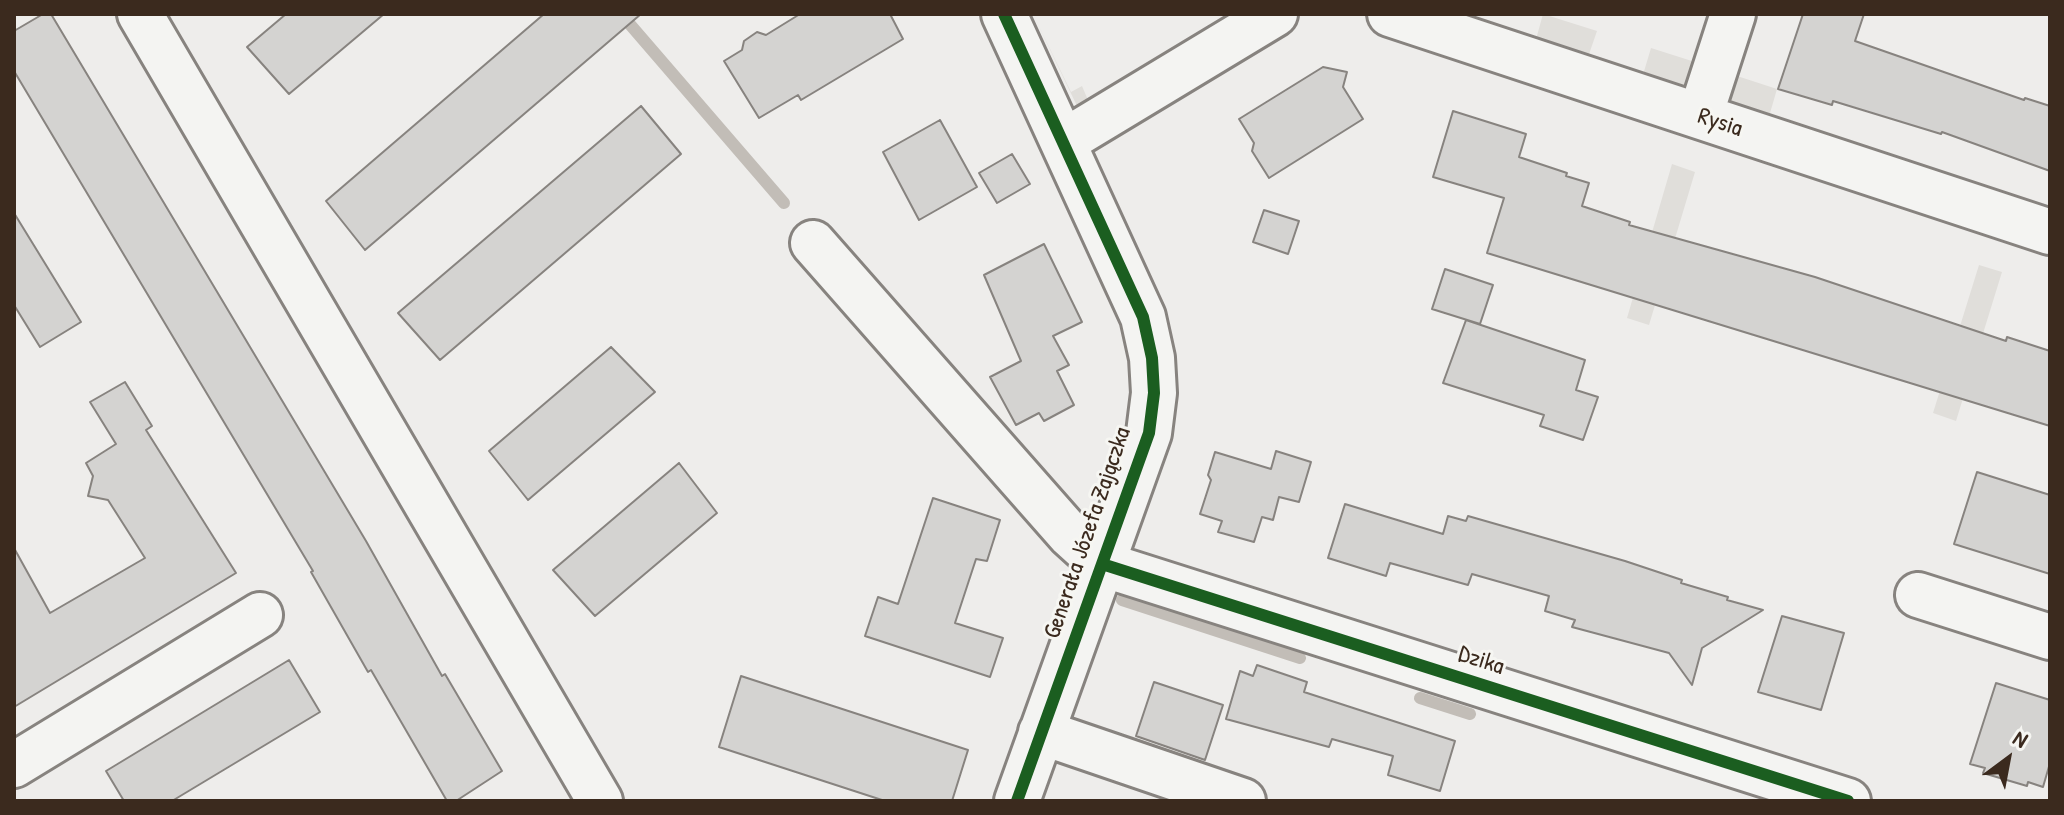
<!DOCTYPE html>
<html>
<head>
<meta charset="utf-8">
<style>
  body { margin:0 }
  #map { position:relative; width:2064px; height:815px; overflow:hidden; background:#eeedeb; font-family:"Patrick Hand",sans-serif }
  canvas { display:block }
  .frame { position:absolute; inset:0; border:16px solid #3b2a1e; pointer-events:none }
  .north { position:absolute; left:1968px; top:719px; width:80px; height:80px; -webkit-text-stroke:6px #f6f6f2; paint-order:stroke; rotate:32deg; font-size:22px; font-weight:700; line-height:32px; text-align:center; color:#3b2a1e }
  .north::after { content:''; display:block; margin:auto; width:28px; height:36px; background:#3b2a1e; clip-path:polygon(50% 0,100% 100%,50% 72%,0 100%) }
</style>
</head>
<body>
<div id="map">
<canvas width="2064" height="815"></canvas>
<div class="frame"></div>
<div class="north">N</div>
</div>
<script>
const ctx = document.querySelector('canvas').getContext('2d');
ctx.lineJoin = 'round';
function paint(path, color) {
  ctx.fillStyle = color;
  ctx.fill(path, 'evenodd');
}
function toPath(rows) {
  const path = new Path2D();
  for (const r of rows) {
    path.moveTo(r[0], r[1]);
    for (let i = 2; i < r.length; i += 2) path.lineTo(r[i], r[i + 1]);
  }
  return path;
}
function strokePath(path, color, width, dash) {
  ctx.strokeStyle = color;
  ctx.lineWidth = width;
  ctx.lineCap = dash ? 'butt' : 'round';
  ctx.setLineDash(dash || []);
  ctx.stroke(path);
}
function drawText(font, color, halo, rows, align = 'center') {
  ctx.font = font + ' "Patrick Hand",sans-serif';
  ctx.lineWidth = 6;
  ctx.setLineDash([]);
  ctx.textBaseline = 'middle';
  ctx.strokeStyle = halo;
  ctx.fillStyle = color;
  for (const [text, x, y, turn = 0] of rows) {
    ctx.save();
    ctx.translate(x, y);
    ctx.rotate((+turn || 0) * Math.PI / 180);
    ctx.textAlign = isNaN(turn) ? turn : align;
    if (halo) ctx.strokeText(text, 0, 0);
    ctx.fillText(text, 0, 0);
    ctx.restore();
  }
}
const built = toPath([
  [1033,14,1071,92,1082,86,1088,100,1077,106],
  [1543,14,1597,31,1587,60,1535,43],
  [1651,48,1695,62,1685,92,1642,78],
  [1731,74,1777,89,1768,120,1722,105],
  [1672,164,1695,172,1649,325,1627,318],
  [1979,265,2002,272,1956,421,1933,413]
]);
const stream = toPath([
  [621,14,784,203],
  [1122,600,1300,658],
  [1420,698,1470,714]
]);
const building = toPath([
  [43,14,51,14,366,541,442,676,445,674,502,771,456,801,447,801,371,670,368,672,311,572,313,571,14,71,14,31,43,14],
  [286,14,384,14,289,94,247,47,286,14],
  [544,14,641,14,365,250,326,201,544,14],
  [800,14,890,14,903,39,801,100,798,95,759,118,724,61,742,50,744,41,757,32,766,35,800,14],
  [1803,14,1864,14,1855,41,2024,100,2025,98,2050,106,2050,171,1942,132,1941,134,1833,101,1832,105,1778,89,1803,14],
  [1323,67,1347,72,1343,87,1363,119,1269,178,1252,151,1254,143,1239,119,1323,67],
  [641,106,681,154,440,360,398,313,641,106],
  [1453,111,1526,134,1519,157,1567,173,1566,176,1589,183,1582,206,1630,222,1629,225,1815,277,2006,341,2007,337,2050,351,2050,426,1487,253,1504,198,1433,177,1453,111],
  [940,120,977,187,919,220,883,152,940,120],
  [1012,154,1030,184,997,203,979,173,1012,154],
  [1264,210,1299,221,1288,254,1253,242,1264,210],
  [14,213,81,322,40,347,14,305,14,213],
  [1044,244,1082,322,1053,336,1069,365,1057,371,1074,405,1044,421,1039,413,1016,425,990,377,1021,361,984,275,1044,244],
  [1445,269,1493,285,1480,324,1432,309,1445,269],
  [1466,320,1585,360,1576,390,1598,397,1583,440,1540,426,1544,415,1443,383,1466,320],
  [611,347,655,392,528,500,489,451,611,347],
  [125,382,152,426,146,430,236,573,14,707,14,548,50,613,145,558,108,500,88,496,93,476,86,463,116,444,90,402,125,382],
  [1276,451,1311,462,1299,502,1279,497,1273,520,1262,517,1254,542,1218,532,1222,521,1200,514,1211,480,1208,475,1215,452,1271,469,1276,451],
  [679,463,717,513,595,616,553,570,679,463],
  [1977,472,2050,495,2050,574,1954,544,1977,472],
  [933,498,1000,520,987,561,976,559,955,623,1003,638,990,677,865,636,878,597,898,604,933,498],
  [1345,504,1443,534,1448,516,1466,521,1468,516,1625,561,1682,580,1681,583,1728,597,1727,600,1763,610,1702,648,1692,685,1669,653,1572,627,1575,620,1545,611,1549,596,1472,574,1468,585,1390,563,1386,576,1328,558,1345,504],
  [1782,616,1844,633,1821,710,1758,692,1782,616],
  [289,660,320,712,172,801,124,801,106,771,289,660],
  [1257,665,1307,682,1304,692,1455,741,1440,791,1388,775,1393,756,1332,739,1329,747,1226,719,1240,671,1253,676,1257,665],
  [741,676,968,750,952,801,885,801,719,747,741,676],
  [1154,682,1223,705,1205,760,1136,736,1154,682],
  [1996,683,2050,700,2050,763,2043,787,2028,782,2027,786,1983,773,1985,768,1970,764,1996,683]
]);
const minor = toPath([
  [140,14,600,801],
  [1004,14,1143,317,1152,358,1154,393,1149,433,1017,801],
  [1390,14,2050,232],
  [1700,116,1733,14],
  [1063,142,1275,14],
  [813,243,1070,535,1102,564,1848,801],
  [1918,595,2050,637],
  [1041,732,1243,801],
  [14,765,260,615]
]);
const cycleway = toPath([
  [1004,14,1143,317,1152,358,1154,393,1149,433,1017,801],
  [1102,564,1848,801]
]);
const streetNames = [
  ["Rysia",1720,123,18],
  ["Generała Józefa Zajączka",1088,533,-71],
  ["Dzika",1481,661,18]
];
paint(built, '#e0deda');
strokePath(stream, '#c2bdb7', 12);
paint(building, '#d4d3d1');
strokePath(building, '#87837f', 2);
strokePath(minor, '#87837f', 50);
strokePath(minor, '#f4f4f2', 44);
strokePath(cycleway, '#1b5e20', 12);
drawText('24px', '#3b2a1e', '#f6f6f2', streetNames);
</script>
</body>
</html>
